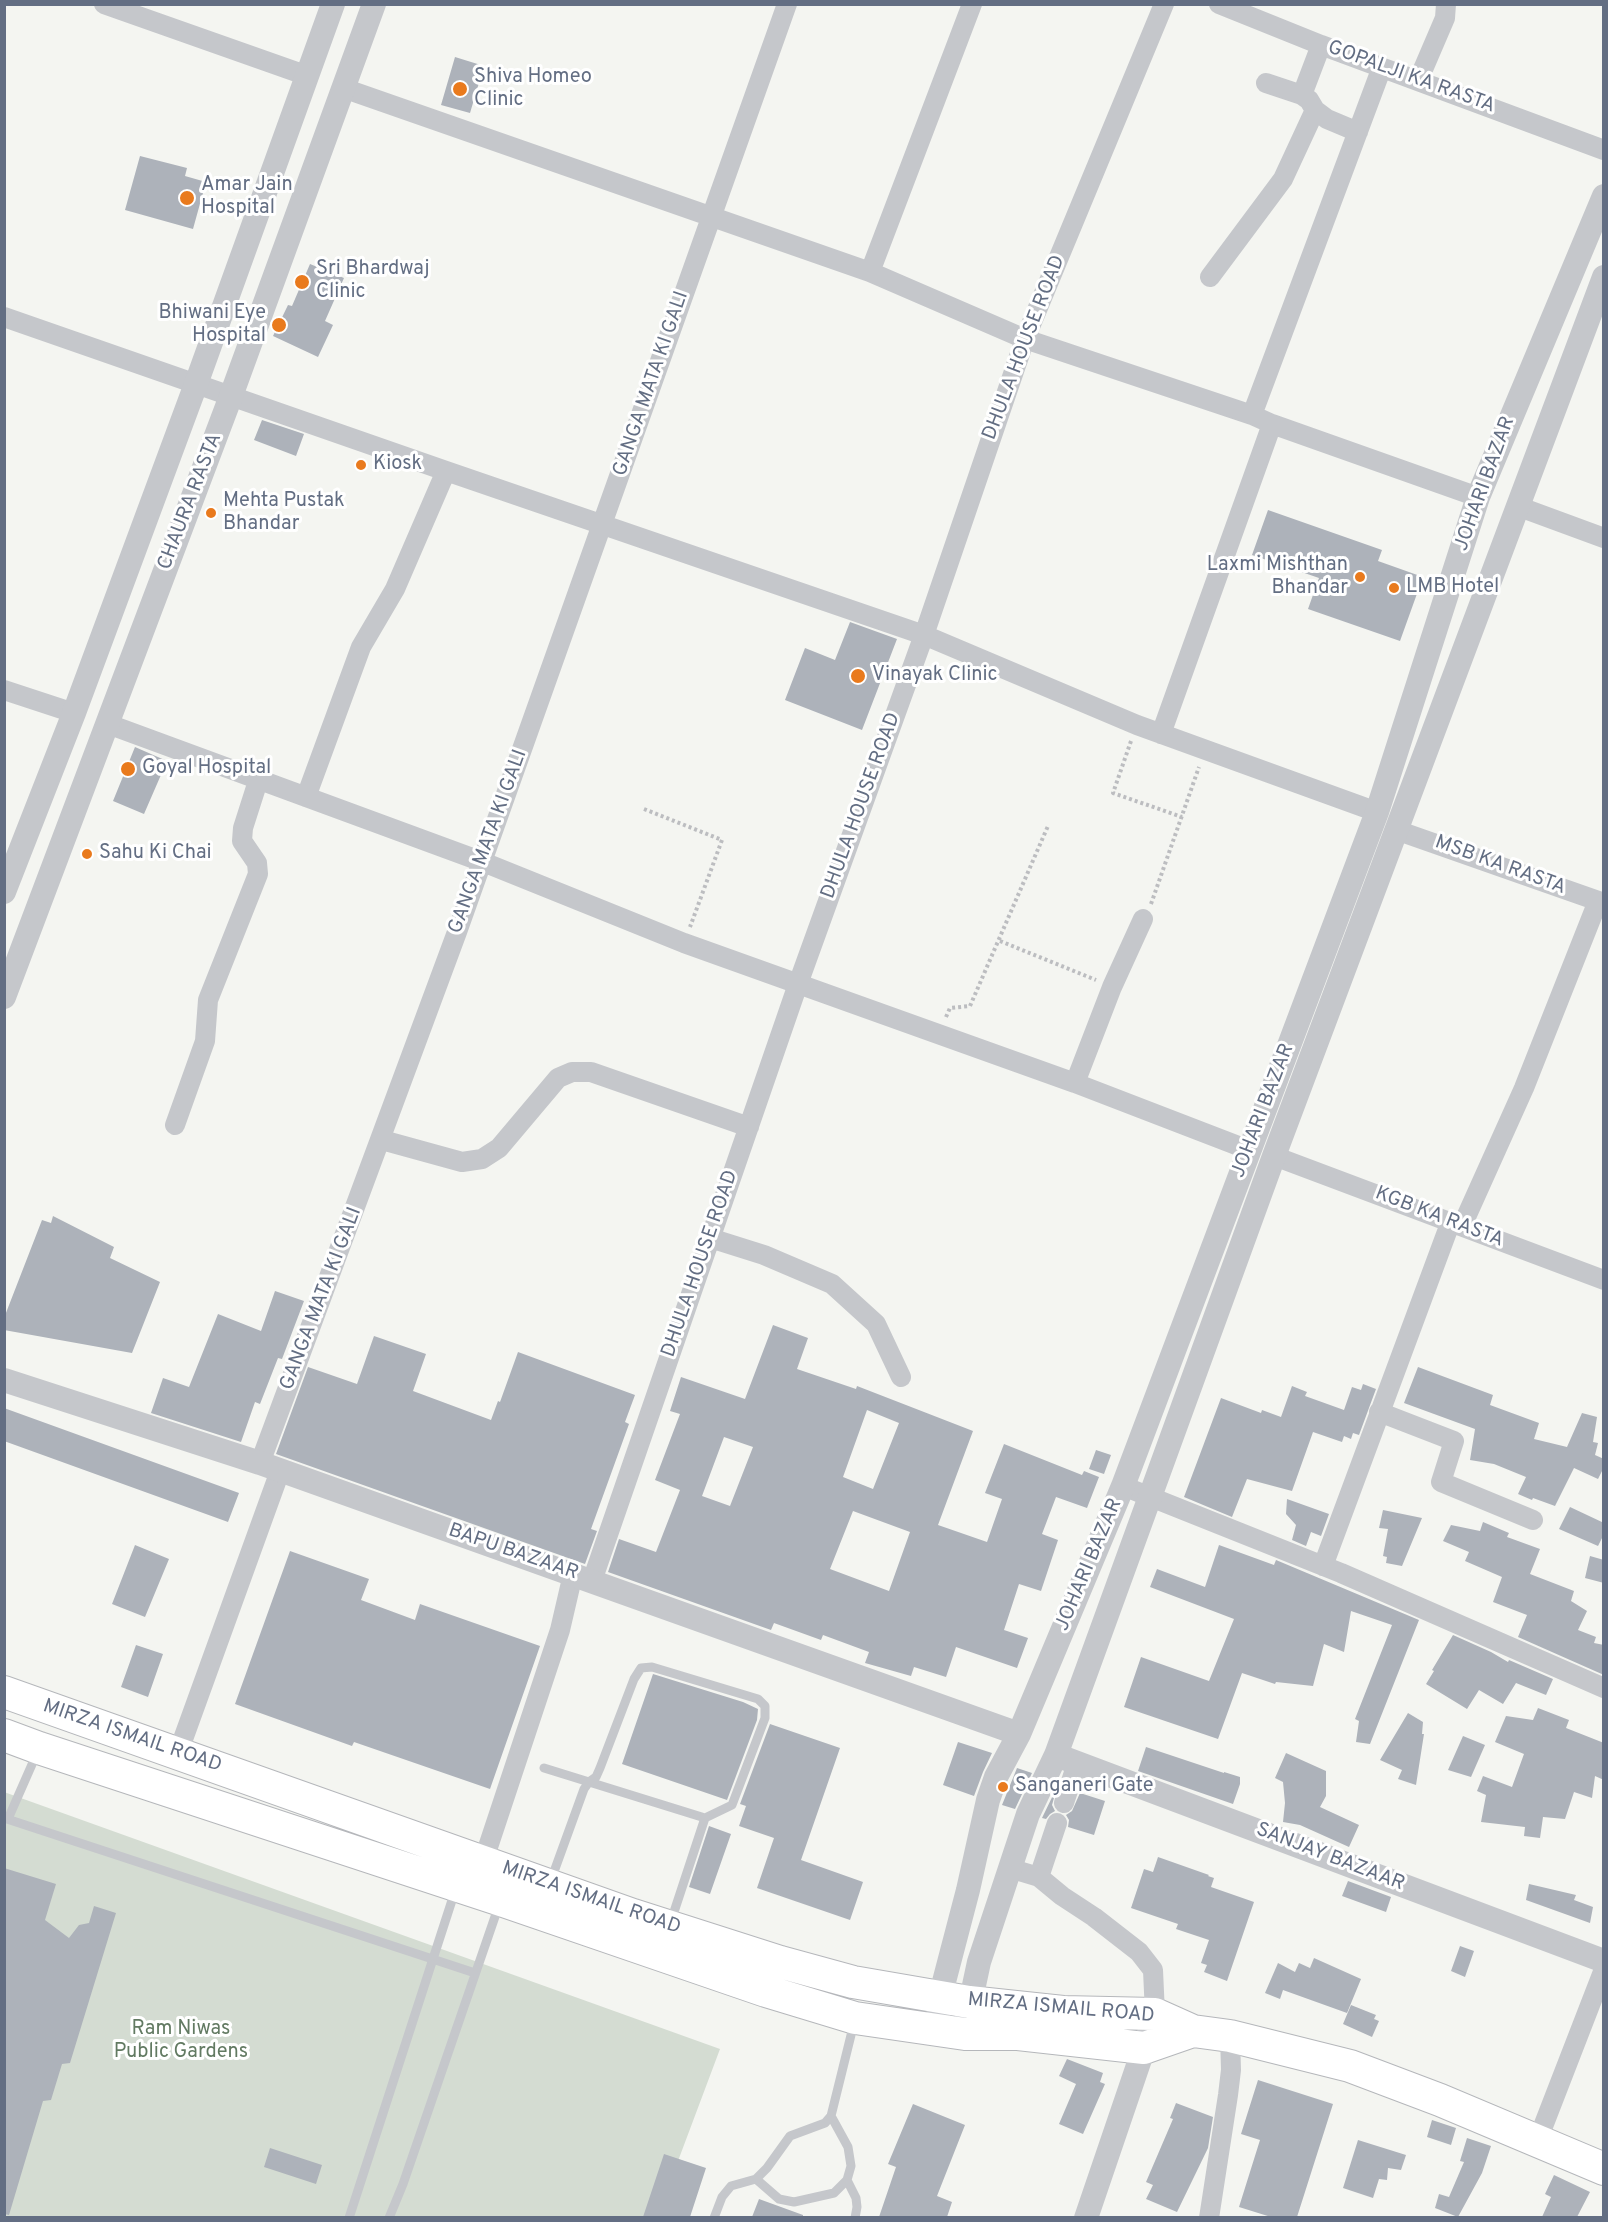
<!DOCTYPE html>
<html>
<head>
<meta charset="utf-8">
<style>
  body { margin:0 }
  #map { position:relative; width:1608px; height:2222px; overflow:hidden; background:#f4f5f1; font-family:Overpass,sans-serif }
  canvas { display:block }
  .frame { position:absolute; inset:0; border:6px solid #636e83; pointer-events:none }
</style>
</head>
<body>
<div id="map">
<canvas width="1608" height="2222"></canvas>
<div class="frame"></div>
</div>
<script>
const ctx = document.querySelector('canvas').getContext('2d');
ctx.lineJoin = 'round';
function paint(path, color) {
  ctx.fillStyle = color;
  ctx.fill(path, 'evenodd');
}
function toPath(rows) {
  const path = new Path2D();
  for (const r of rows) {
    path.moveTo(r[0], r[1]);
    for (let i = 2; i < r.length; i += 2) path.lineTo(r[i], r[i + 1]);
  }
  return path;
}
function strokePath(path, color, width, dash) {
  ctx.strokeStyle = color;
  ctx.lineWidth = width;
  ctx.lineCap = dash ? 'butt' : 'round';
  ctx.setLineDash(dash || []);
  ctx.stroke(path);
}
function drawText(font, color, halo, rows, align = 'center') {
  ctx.font = font + ' Overpass,sans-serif';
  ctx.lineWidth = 6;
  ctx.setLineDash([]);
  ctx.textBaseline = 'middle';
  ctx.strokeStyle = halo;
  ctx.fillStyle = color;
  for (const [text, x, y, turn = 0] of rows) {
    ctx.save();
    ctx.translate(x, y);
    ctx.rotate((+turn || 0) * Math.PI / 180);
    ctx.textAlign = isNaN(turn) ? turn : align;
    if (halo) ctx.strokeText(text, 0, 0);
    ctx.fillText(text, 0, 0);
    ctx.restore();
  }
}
const green = toPath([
  [4,1792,720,2049,657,2217,5,2217]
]);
const building = toPath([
  [455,57,484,66,470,113,441,105],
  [140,156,187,168,185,176,206,182,193,229,125,210],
  [310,264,344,278,325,321,333,325,318,357,273,336,288,305,292,306],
  [262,420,304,434,296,456,254,440],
  [1268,510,1382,550,1378,561,1423,577,1400,641,1308,609,1319,578,1252,555],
  [850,622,897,639,862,730,785,700,805,648,835,660],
  [135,747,167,761,144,814,113,801],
  [53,1216,114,1247,110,1258,160,1282,132,1353,4,1330,4,1318,42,1220,51,1223],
  [275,1291,304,1301,282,1359,278,1358,260,1404,255,1402,241,1442,151,1413,163,1378,189,1387,218,1314,261,1331],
  [773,1325,808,1338,797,1369,856,1389,857,1386,973,1431,938,1525,987,1542,1002,1499,985,1493,1004,1444,1082,1475,1084,1471,1099,1477,1087,1508,1056,1497,1042,1534,1058,1540,1041,1591,1019,1584,1004,1630,1028,1638,1017,1668,956,1647,946,1677,914,1667,911,1676,865,1663,869,1652,823,1635,821,1640,774,1623,771,1630,608,1572,619,1539,656,1552,680,1490,655,1480,680,1414,670,1411,681,1377,745,1399],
  [867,1410,899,1423,873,1489,843,1477],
  [724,1437,753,1447,730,1506,702,1496],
  [853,1511,910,1532,889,1591,830,1569],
  [374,1336,426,1354,413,1391,491,1420,498,1401,500,1402,518,1352,635,1395,625,1422,629,1424,591,1529,597,1531,585,1564,276,1454,308,1367,357,1384],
  [1418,1367,1493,1395,1490,1405,1539,1423,1534,1439,1567,1447,1582,1413,1597,1417,1593,1442,1598,1443,1595,1455,1604,1459,1604,1467,1598,1479,1574,1468,1555,1506,1533,1498,1532,1500,1518,1494,1526,1477,1494,1464,1470,1460,1475,1429,1404,1403],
  [1363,1384,1376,1389,1359,1435,1353,1433,1351,1439,1344,1436,1342,1442,1313,1432,1292,1491,1247,1479,1232,1517,1184,1497,1221,1398,1261,1413,1262,1410,1281,1417,1292,1386,1307,1392,1305,1396,1344,1410,1352,1387,1361,1390],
  [4,1408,239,1493,228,1522,4,1441],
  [1096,1450,1111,1455,1104,1474,1089,1469],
  [1287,1499,1329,1514,1321,1536,1311,1532,1306,1546,1292,1540,1296,1525,1286,1514],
  [1570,1507,1604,1523,1604,1534,1598,1546,1559,1529],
  [1383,1510,1422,1518,1402,1566,1386,1563,1387,1557,1383,1556,1388,1529,1379,1528],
  [1483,1522,1509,1533,1507,1537,1540,1549,1530,1574,1574,1591,1571,1601,1587,1611,1578,1630,1596,1637,1594,1643,1604,1645,1604,1675,1518,1637,1527,1615,1493,1602,1502,1577,1465,1561,1469,1552,1443,1541,1451,1525,1480,1531],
  [135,1545,169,1559,145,1617,112,1604],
  [1219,1545,1274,1565,1276,1560,1419,1620,1370,1744,1356,1742,1359,1721,1355,1719,1392,1625,1351,1611,1344,1652,1324,1644,1313,1686,1276,1682,1275,1684,1242,1673,1218,1739,1124,1707,1141,1657,1209,1681,1234,1619,1150,1587,1157,1569,1205,1587],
  [290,1551,369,1579,361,1600,415,1620,420,1604,540,1646,490,1789,354,1742,352,1746,235,1704],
  [1590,1556,1604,1560,1604,1583,1585,1578],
  [1453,1635,1491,1652,1508,1662,1509,1660,1553,1679,1546,1695,1516,1683,1503,1704,1479,1690,1467,1709,1426,1684,1434,1671,1432,1670],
  [136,1645,163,1654,148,1697,121,1687],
  [653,1674,743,1702,758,1709,757,1720,727,1800,622,1764],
  [1538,1708,1569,1720,1566,1728,1604,1743,1604,1780,1595,1776,1592,1798,1574,1792,1565,1819,1543,1817,1540,1838,1524,1836,1525,1827,1481,1822,1486,1795,1477,1791,1483,1776,1512,1787,1524,1754,1495,1742,1506,1716,1533,1720],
  [1408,1713,1423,1722,1422,1734,1424,1734,1416,1785,1398,1779,1402,1770,1380,1760],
  [770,1724,840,1748,801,1860,863,1882,850,1920,757,1888,774,1838,739,1826,746,1806,740,1804],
  [1463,1736,1485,1745,1471,1777,1448,1770],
  [958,1742,992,1753,983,1772,974,1796,943,1785],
  [1146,1747,1224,1773,1224,1772,1240,1777,1240,1784,1233,1804,1138,1771],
  [1286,1753,1326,1771,1326,1796,1320,1807,1359,1825,1349,1847,1300,1825,1283,1822,1285,1803,1283,1782,1275,1778],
  [1017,1768,1032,1773,1015,1809,1002,1805],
  [1057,1787,1052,1805,1055,1811,1050,1814,1046,1819,1042,1818],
  [1080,1793,1105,1801,1094,1835,1068,1827,1069,1820,1066,1815,1072,1811],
  [709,1826,731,1834,710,1894,689,1887],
  [1158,1857,1209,1875,1208,1876,1214,1878,1211,1887,1254,1902,1227,1981,1204,1972,1207,1965,1201,1963,1209,1940,1176,1929,1178,1924,1131,1908,1144,1869,1153,1872],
  [4,1868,56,1884,45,1920,69,1938,79,1925,89,1923,94,1906,116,1913,70,2063,62,2064,51,2100,43,2101,9,2215,4,2214],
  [1348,1881,1391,1897,1386,1912,1342,1896],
  [1529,1884,1576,1895,1574,1900,1593,1907,1590,1923,1526,1900],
  [1460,1946,1474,1951,1465,1977,1451,1971],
  [1314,1958,1361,1979,1347,2013,1283,1990,1280,1999,1265,1993,1278,1963,1295,1972,1299,1963,1310,1968],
  [1351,2005,1376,2015,1374,2019,1379,2021,1372,2037,1343,2024],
  [1067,2059,1103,2073,1100,2082,1105,2084,1083,2134,1059,2124,1076,2084,1059,2076],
  [1258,2080,1333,2104,1297,2217,1271,2217,1239,2207,1260,2140,1241,2134],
  [1176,2103,1213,2117,1208,2148,1177,2212,1146,2199,1153,2185,1146,2182,1173,2119,1170,2118],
  [913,2104,965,2125,937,2196,952,2202,947,2217,879,2217,896,2167,888,2164],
  [1432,2120,1456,2128,1451,2145,1427,2137],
  [1467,2138,1491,2146,1482,2173,1458,2217,1435,2208,1439,2194,1449,2197,1464,2162,1460,2161],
  [1358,2140,1406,2155,1401,2170,1388,2168,1387,2180,1379,2179,1373,2198,1343,2188],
  [270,2148,322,2165,316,2184,264,2167],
  [664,2154,706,2168,690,2217,643,2217],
  [1554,2175,1590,2192,1577,2217,1542,2217,1551,2197,1545,2194],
  [759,2199,803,2215,803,2217,752,2217]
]);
const path = toPath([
  [1131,741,1113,793,1182,817],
  [644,809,722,840,690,927],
  [1151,904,1199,767],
  [1000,941,1096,980],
  [946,1017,950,1008,970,1006,1048,826]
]);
const service = toPath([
  [544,1768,705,1818],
  [4,1818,475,1973],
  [8,1819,37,1753],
  [551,1880,584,1789,589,1782,596,1777,600,1768,634,1679,641,1668,652,1667,758,1699,765,1706,765,1718,732,1805,705,1818,671,1921],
  [756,2179,779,2199,794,2202,834,2193,847,2180,851,2166,848,2147,831,2116],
  [847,2180,856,2198,857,2207,855,2218],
  [349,2218,455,1891],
  [389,2218,403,2184,499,1905],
  [714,2218,722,2197,731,2186,756,2179,767,2168,790,2136,825,2123,831,2116,854,2023]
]);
const minor = toPath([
  [104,4,308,76],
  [1219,4,1321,45,1604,150],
  [1418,81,1445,18,1446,4],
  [1266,83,1302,95,1309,100,1315,110,1327,119,1358,132],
  [343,88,870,272,1025,339,1252,415,1272,424,1478,497],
  [1302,95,1321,45],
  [870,272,972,4],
  [1210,277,1283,179,1315,110],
  [4,317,446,471,924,635,1137,725,1377,812],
  [1252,415,1382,67],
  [1517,506,1604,538],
  [4,690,74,713],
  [108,724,483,862,684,943,1075,1083,1249,1150],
  [1161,734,1272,424],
  [306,797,361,647,395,589,446,471],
  [1396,830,1604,903],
  [1075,1083,1112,987,1143,919],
  [175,1125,205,1041,208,1000,258,874,257,863,242,841,243,828,258,781],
  [382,1140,462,1162,482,1159,499,1148,558,1078,572,1072,591,1072,749,1127],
  [1274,1156,1604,1280],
  [1462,1226,1524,1088,1598,901],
  [710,1238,764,1255,832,1284,876,1324,901,1377],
  [1379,1412,1454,1441,1441,1482,1533,1520],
  [260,1463,457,932,787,4],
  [1123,1486,1341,1573,1604,1688],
  [1323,1566,1451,1221],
  [592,1581,798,984,924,635,1025,339,1164,4],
  [178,1753,280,1471],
  [1064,1803,1077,1763],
  [483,1862,560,1630,573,1574],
  [1009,1868,1039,1877,1062,1896,1094,1917,1139,1952,1153,1970,1155,2014],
  [1039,1877,1057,1823],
  [1537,2142,1604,1969],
  [1209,2218,1228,2095,1231,2070,1230,2036]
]);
const tertiary = toPath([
  [4,892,74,713,196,384,333,4],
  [4,997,231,396,374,4],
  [4,1380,260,1463,1019,1734],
  [1056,1755,1604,1961],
  [967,2018,979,1962,1028,1814,1056,1755,1274,1156,1604,277],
  [937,2029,940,1997,968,1890,988,1800,996,1777,1019,1734,1123,1486,1377,812,1478,497,1604,196],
  [1086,2218,1149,2033]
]);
const trunk = toPath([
  [4,1692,633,1915,780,1962,853,1982,969,2002,1063,2012,1155,2014,1193,2031,1230,2036,1350,2066,1440,2100,1604,2169],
  [4,1735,39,1748,501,1900,766,1991,855,2018,965,2034,1018,2034,1144,2048,1193,2031]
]);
const markers = [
  [460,89,8,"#e97a1d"],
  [187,198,8,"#e97a1d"],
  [302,282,8,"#e97a1d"],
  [279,325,8,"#e97a1d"],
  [361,465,6,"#e97a1d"],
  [211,513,6,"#e97a1d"],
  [1360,577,6,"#e97a1d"],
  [1394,588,6,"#e97a1d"],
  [858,676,8,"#e97a1d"],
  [128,769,8,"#e97a1d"],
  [87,854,6,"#e97a1d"],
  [1003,1787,6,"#e97a1d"]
];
const poiNames = [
  ["Shiva Homeo",474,78],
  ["Clinic",474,101],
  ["Amar Jain",201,186],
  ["Hospital",201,209],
  ["Sri Bhardwaj",316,270],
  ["Clinic",316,293],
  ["Bhiwani Eye",266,314,"right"],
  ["Hospital",266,337,"right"],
  ["Kiosk",373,465],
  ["Mehta Pustak",223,502],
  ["Bhandar",223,525],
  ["Laxmi Mishthan",1348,566,"right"],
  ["Bhandar",1348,589,"right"],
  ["LMB Hotel",1406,588],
  ["Vinayak Clinic",872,676],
  ["Goyal Hospital",142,769],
  ["Sahu Ki Chai",99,854],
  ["Sanganeri Gate",1015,1787]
];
const streetNames = [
  ["GOPALJI KA RASTA",1411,78,20],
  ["DHULA HOUSE ROAD",1025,348,-69],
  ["GANGA MATA KI GALI",652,384,-71],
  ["JOHARI BAZAR",1486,484,-70],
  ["CHAURA RASTA",191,502,-69],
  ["DHULA HOUSE ROAD",862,806,-70],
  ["GANGA MATA KI GALI",489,842,-70],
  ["MSB KA RASTA",1500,866,20],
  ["JOHARI BAZAR",1264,1111,-69],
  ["KGB KA RASTA",1439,1218,21],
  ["DHULA HOUSE ROAD",701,1264,-71],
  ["GANGA MATA KI GALI",322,1299,-69],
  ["BAPU BAZAAR",513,1553,19],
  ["JOHARI BAZAR",1090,1565,-67],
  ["MIRZA ISMAIL ROAD",132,1737,19],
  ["SANJAY BAZAAR",1330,1858,21],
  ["MIRZA ISMAIL ROAD",591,1899,19],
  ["MIRZA ISMAIL ROAD",1061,2009,5]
];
const parkNames = [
  ["Ram Niwas",181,2030],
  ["Public Gardens",181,2053]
];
paint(green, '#d4dcd2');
paint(building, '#adb2ba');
strokePath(trunk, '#b5b7bb', 34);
strokePath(path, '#bcbdc0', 4, [3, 3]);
strokePath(service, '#c5c7cb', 9);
strokePath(minor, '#c5c7cb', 20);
strokePath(tertiary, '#c5c7cb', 24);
strokePath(trunk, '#fff', 32);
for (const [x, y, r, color] of markers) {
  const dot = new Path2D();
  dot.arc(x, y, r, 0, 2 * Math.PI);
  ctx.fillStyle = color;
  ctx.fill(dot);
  strokePath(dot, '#fff', 2);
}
drawText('20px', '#636e83', '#fff', poiNames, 'left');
drawText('20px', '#636e83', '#fff', streetNames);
drawText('20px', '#627a62', '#fff', parkNames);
</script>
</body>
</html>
